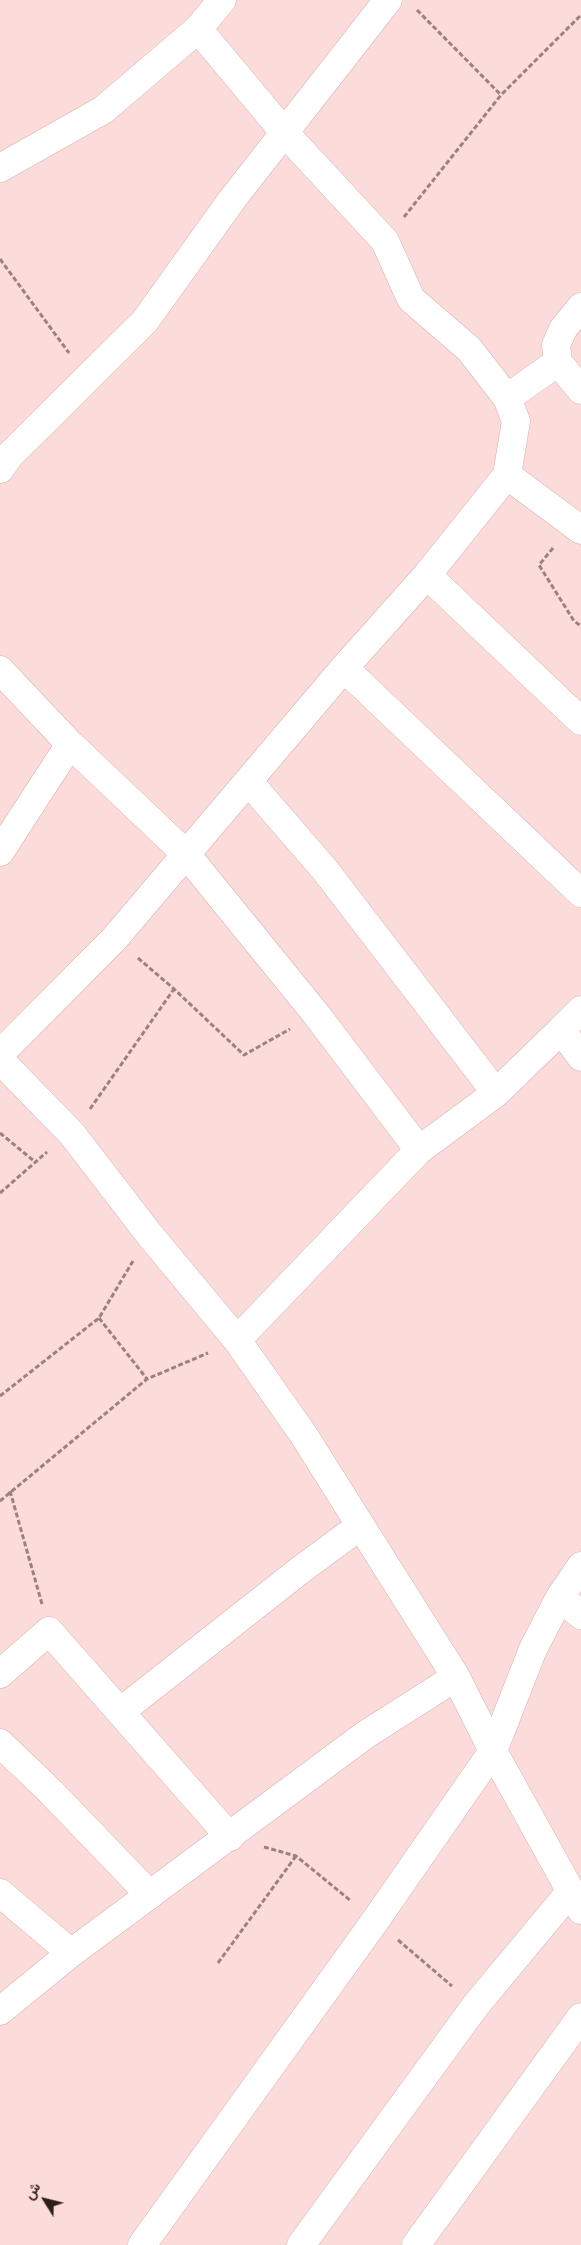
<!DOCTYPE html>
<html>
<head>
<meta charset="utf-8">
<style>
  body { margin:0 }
  #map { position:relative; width:581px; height:2245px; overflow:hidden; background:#fcdcda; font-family:Karla,Vazirmatn,sans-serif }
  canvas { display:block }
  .north { position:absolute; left:20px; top:2175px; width:50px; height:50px; -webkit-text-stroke:4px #fcdcda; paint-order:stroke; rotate:306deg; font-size:14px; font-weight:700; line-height:20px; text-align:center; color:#2d1f1e }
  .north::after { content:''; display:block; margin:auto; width:18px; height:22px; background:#2d1f1e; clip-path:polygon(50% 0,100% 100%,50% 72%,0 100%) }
</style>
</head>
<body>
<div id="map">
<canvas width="581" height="2245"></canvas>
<div class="north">ش</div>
</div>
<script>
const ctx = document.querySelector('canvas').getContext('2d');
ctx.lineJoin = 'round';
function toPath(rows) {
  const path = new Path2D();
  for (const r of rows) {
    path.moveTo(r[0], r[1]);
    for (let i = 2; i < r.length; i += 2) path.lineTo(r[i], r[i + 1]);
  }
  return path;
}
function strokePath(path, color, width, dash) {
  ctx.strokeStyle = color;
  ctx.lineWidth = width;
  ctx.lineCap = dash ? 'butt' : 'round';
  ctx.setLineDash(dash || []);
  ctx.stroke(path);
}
const path = toPath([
  [417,10,501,95],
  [404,217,501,95,581,15],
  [0,259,69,353],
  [553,548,539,565,574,621,581,626],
  [138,958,174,989,244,1055,290,1029],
  [90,1109,174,989],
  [0,1133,34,1161],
  [0,1193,47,1152],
  [99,1318,147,1379],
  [0,1396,99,1318,133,1261],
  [10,1491,42,1604],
  [0,1501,147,1379,208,1353],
  [264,1847,296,1856,351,1901],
  [398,1940,452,1986],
  [218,1963,296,1856]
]);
const minor = toPath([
  [198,29,284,132,385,241,411,299,469,349,507,398,516,421,507,475],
  [0,168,103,110,198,29,222,0],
  [581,307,563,329,556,345,558,362,581,390],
  [507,398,558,362],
  [0,469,10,455,145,321,231,201,388,0],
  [427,575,581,721],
  [344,668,581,893],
  [0,670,70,744,186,854,316,1014,419,1150],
  [248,781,325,870,496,1093],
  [0,852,70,744],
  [561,1030,581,1010],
  [0,1054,115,938,344,668,427,575,507,475,581,530],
  [0,1060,72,1134,149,1234,237,1340,303,1434,456,1677,493,1751,581,1910],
  [237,1340,419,1150,496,1093,561,1030,581,1057],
  [560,1597,581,1615],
  [0,1674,49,1631,230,1837],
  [120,1712,299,1571,360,1526],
  [0,1743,50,1791,150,1895],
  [0,1893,71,1953,0,2011],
  [71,1953,365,1735,456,1677],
  [142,2245,375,1921,493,1751,533,1649,560,1597,581,1566],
  [301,2245,476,2005,571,1891],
  [416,2245,581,2017]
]);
strokePath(minor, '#d7b1af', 29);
strokePath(path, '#9a8281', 3, [5, 2.5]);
strokePath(minor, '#fff', 28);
</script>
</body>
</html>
